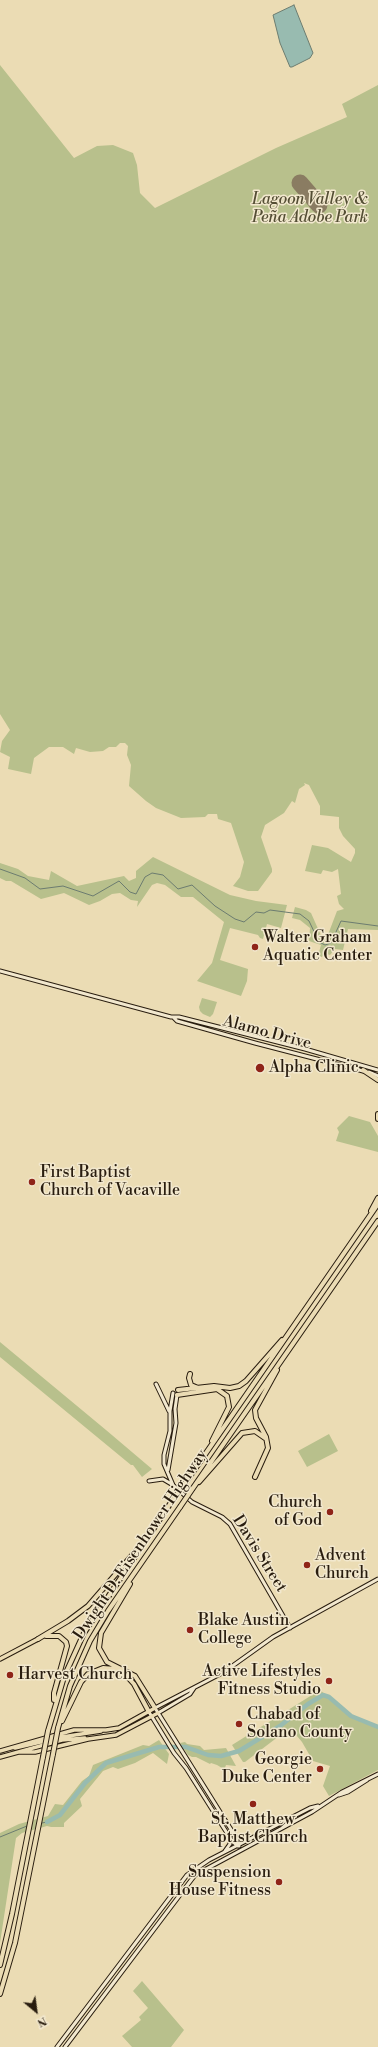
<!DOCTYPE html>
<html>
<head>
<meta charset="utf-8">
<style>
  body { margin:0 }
  #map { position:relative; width:378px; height:2047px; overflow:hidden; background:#ebdcb4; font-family:"Libre Bodoni",serif }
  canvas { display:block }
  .north { position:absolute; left:16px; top:1991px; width:40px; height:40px; -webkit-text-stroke:3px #f2e8ce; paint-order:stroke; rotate:151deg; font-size:11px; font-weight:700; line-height:16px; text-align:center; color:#291d0f }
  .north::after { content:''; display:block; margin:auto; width:14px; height:18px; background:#291d0f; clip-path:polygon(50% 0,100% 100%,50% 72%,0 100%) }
</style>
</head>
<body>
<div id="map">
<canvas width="378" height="2047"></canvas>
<div class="north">N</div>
</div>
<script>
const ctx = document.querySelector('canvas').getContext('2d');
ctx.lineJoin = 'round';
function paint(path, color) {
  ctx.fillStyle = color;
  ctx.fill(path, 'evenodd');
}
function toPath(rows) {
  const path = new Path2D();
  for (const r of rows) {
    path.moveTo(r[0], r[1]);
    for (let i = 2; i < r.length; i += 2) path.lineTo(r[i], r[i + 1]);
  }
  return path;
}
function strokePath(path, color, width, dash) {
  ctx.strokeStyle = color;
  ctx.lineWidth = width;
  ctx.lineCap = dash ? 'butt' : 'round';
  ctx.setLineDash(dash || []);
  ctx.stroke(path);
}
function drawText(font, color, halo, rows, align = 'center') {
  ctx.font = font + ' "Libre Bodoni",serif';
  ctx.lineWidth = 3;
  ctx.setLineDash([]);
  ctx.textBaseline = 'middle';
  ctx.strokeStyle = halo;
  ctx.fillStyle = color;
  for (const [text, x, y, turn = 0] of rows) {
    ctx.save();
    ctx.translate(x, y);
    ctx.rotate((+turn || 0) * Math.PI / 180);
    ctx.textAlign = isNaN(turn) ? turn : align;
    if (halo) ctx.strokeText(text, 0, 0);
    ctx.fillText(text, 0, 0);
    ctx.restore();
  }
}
const green = toPath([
  [0,65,74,158,97,146,113,145,133,153,137,165,140,193,155,208,276,148,347,117,342,104,378,85,378,930,348,929,343,950,335,949,330,955,324,953,322,957,318,956,321,945,309,941,310,928,300,920,292,918,295,907,306,910,311,913,323,940,329,932,337,911,344,909,339,904,337,896,341,894,338,869,332,872,323,870,321,874,305,871,312,845,328,848,351,862,355,853,355,849,343,836,339,828,339,817,320,815,320,806,309,785,304,783,305,785,299,789,295,803,292,801,284,813,265,825,261,837,272,869,272,872,258,891,248,891,233,886,240,877,244,862,231,823,218,819,217,814,208,814,205,817,181,818,156,808,146,801,129,786,131,765,127,755,128,746,125,743,120,743,116,747,109,747,103,751,90,752,76,748,74,754,63,747,49,747,34,758,31,774,8,769,10,757,0,752,2,741,10,730,0,714],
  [153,857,230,895,256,901,287,905,281,928,267,924,263,939,260,938,258,935,230,928,220,960,248,969,247,981,241,996,197,981,212,963,224,922,193,897,181,897,165,885,157,883,152,885,137,907,138,901,131,900,120,893,112,894,100,901,89,905,64,893,41,899,11,881,6,881,0,878,0,863,18,869,28,876,49,880,51,871,77,886,124,876,129,881,136,878,136,871],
  [202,998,217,1002,213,1014,210,1017,203,1014,200,1011,199,1007],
  [349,1116,370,1122,378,1136,378,1152,336,1141,339,1132,337,1128],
  [0,1342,106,1430,152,1469,142,1477,133,1465,131,1465,0,1357],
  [329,1434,338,1451,307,1467,298,1451],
  [320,1690,347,1713,358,1719,378,1726,378,1770,329,1796,323,1786,330,1766,313,1761,302,1742,292,1730,287,1730,245,1762,243,1762,232,1745],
  [159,1740,169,1754,167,1764,153,1753,135,1763,118,1769,113,1767,103,1771,80,1799,82,1806,64,1823,64,1827,51,1827,47,1826,22,1833,16,1838,0,1943,0,1833,19,1824,48,1816,55,1804,63,1805,82,1781,89,1776,93,1765,143,1745,149,1746],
  [185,1742,187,1744,200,1746,204,1750,226,1748,236,1766,226,1765,225,1768,222,1768,217,1765,211,1763,210,1764,196,1757,192,1757,188,1755,180,1743],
  [142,1981,184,2030,171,2047,132,2047,122,2036,141,2020,139,2017,148,2008,133,1991]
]);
const water = toPath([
  [294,5,313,53,310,58,292,67,290,67,280,43,273,15,294,5]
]);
const stream = toPath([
  [0,869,25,878,40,889,63,886,93,896,119,881,130,892,136,894,145,877,152,873,163,875,178,889,192,885,215,906,235,919,244,922,256,912,264,913,270,910,300,914,309,921,319,942,325,945,331,943,341,921,378,926],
  [42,1823,47,1822],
  [0,1837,27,1826]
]);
const river = toPath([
  [47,1822,60,1815,85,1783,106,1763,159,1747,186,1747,208,1755,221,1756,239,1751,280,1726,308,1704,323,1695,329,1697,351,1716,378,1727]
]);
const runway = toPath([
  [300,183,319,205]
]);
const secondary = toPath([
  [0,971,171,1017,179,1017,305,1049,378,1070],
  [174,1018,177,1021,255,1043,363,1071],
  [369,1072,378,1076],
  [156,1384,169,1411],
  [173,1393,170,1411,170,1431,164,1455,164,1464,173,1485,192,1502,222,1517,230,1524,290,1628],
  [168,1470,176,1423,175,1409,177,1395],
  [149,1481,163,1479,173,1485],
  [149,1712,174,1753,186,1768,232,1841,238,1846],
  [158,1713,190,1694,194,1688],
  [339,1795,348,1792,367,1780],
  [282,1828,293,1818],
  [239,1846,237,1839,155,1708,224,1672,273,1637,378,1579],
  [225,1851,230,1844,230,1837],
  [57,2047,187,1875,209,1860,310,1808,318,1806],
  [65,2047,195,1875,312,1812,342,1792,378,1774]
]);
const primary = toPath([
  [0,1659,38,1639],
  [15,1748,62,1737,101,1731],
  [0,1751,74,1730,106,1730,119,1728,155,1708],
  [19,1752,35,1752,88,1739,116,1735,158,1713],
  [0,1757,62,1740,85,1738]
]);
const highway = toPath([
  [363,1070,378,1080],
  [378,1114,378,1119],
  [371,1211,378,1198],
  [190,1374,189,1378,191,1385,198,1388],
  [178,1390,214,1386,230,1388,239,1386,246,1381,282,1340],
  [177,1395,217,1389,227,1396,229,1407,212,1441],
  [255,1477,268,1448,266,1437,256,1418,255,1410,277,1370],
  [186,1482,378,1204],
  [199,1482,242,1433,255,1431,265,1438],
  [193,1488,378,1221],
  [130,1584,101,1633,99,1648,107,1662,135,1676,155,1708],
  [46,1636,59,1636,66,1642,67,1646,54,1693,54,1700],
  [38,1639,68,1621,88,1606,135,1552],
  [62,1721,81,1682,88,1674,103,1668,116,1669,125,1674,134,1684,149,1712],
  [58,1728,70,1686,90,1641,108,1611,180,1507],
  [48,1731,64,1677,84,1633,172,1501],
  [0,1965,12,1914,43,1757],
  [0,1994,15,1943,53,1754]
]);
const highwayBridge = toPath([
  [172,1501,186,1482],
  [180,1507,193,1488],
  [53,1754,58,1728],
  [43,1757,48,1731]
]);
const markers = [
  [255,947,4,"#8f2418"],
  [260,1068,5,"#8f2418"],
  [32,1182,4,"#8f2418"],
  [330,1512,4,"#8f2418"],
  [307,1565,4,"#8f2418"],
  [190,1630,4,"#8f2418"],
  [10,1675,4,"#8f2418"],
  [329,1681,4,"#8f2418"],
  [239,1724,4,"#8f2418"],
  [320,1769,4,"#8f2418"],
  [253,1804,4,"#8f2418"],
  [279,1882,4,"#8f2418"]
];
const parkNames = [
  ["Lagoon Valley &",310,200],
  ["Peña Adobe Park",310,218]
];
const poiNames = [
  ["Walter Graham",263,938],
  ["Aquatic Center",263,956],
  ["Alpha Clinic",269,1068],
  ["First Baptist",40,1173],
  ["Church of Vacaville",40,1191],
  ["Church",322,1503,"right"],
  ["of God",322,1521,"right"],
  ["Advent",315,1556],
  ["Church",315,1574],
  ["Blake Austin",198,1621],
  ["College",198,1639],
  ["Active Lifestyles",321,1672,"right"],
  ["Fitness Studio",321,1690,"right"],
  ["Harvest Church",18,1675],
  ["Chabad of",247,1715],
  ["Solano County",247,1733],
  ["Georgie",312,1760,"right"],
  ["Duke Center",312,1778,"right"],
  ["St. Matthew",253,1820,"center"],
  ["Baptist Church",253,1838,"center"],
  ["Suspension",271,1873,"right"],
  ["House Fitness",271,1891,"right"]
];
const streetNames = [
  ["Alamo Drive",267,1033,15],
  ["Dwight D. Eisenhower Highway",141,1545,-56],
  ["Davis Street",259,1554,58]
];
paint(green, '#b8c08c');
paint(water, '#98bbb0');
strokePath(water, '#6c7c70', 1);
strokePath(stream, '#6c7c70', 1);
strokePath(river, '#98bbb0', 4.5);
strokePath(runway, '#8a7c62', 17);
strokePath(secondary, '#291d0f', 5);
strokePath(primary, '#291d0f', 5.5);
strokePath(highway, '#291d0f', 6);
strokePath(secondary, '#f2e8ce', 3);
strokePath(primary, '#ebdcb4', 3.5);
strokePath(highway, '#ebdcb4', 4);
strokePath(highwayBridge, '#291d0f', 6, []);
strokePath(highwayBridge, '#ebdcb4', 4);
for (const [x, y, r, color] of markers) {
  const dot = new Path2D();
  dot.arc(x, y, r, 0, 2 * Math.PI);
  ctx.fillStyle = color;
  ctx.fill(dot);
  strokePath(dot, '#f2e8ce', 1.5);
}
drawText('italic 16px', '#544e34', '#f2e8ce', parkNames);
drawText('16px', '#291d0f', '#f2e8ce', poiNames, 'left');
drawText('16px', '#291d0f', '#f2e8ce', streetNames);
</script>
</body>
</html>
